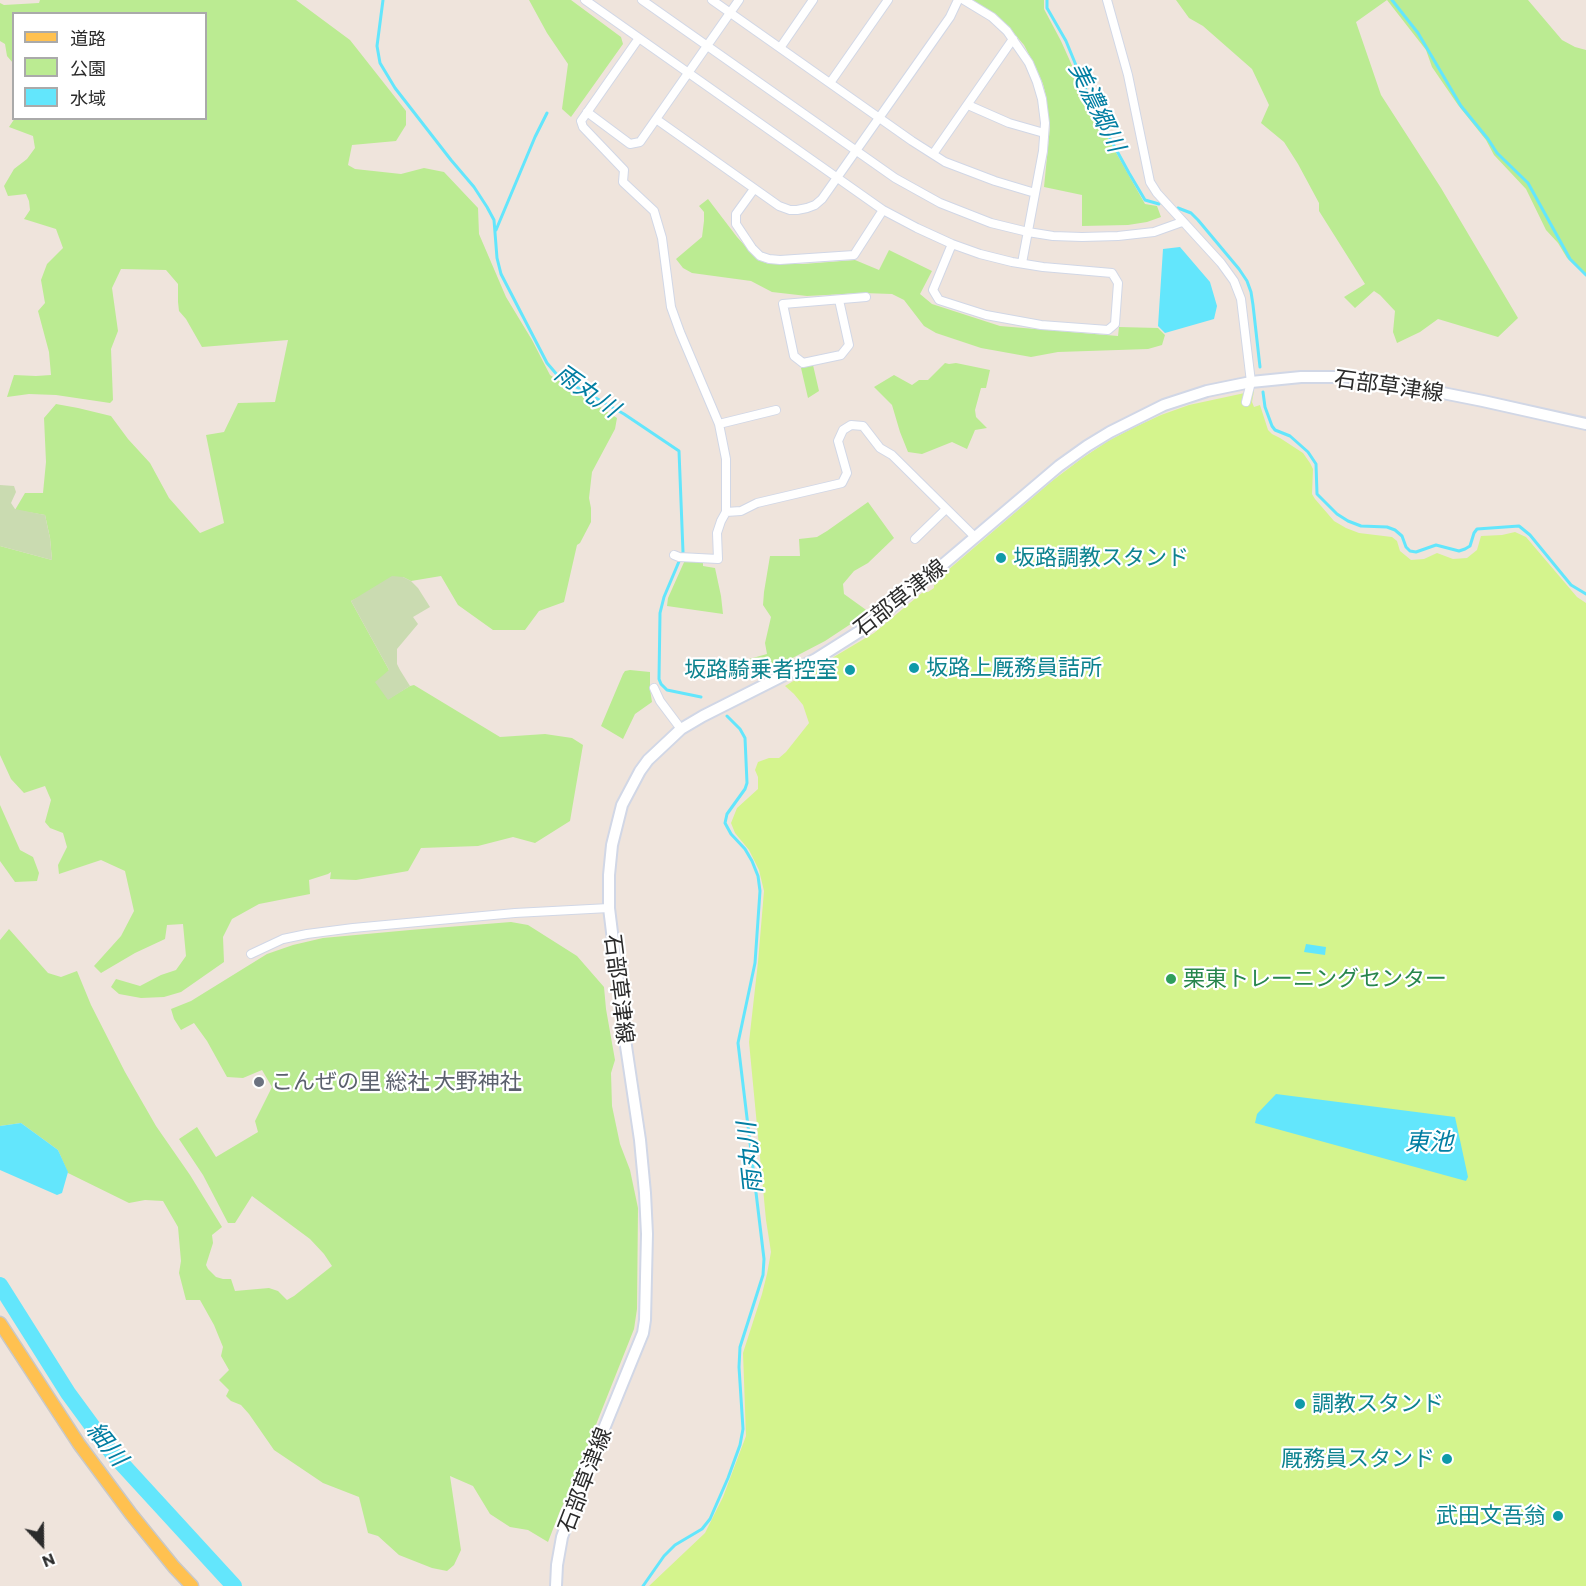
<!DOCTYPE html>
<html>
<head>
<meta charset="utf-8">
<style>
  body { margin:0 }
  #map { position:relative; width:1586px; height:1586px; overflow:hidden; background:#efe4dc; font-family:Commissioner,"Noto Sans JP",sans-serif }
  canvas { display:block }
  .legend { position:absolute; left:12px; top:12px; width:195px; height:108px; box-sizing:border-box; background:#fff; border:2px solid #aaa; margin:0; padding:8px 10px; list-style:none; font-size:18px; color:#2b2b2b }
  .legend li { display:flex; align-items:center; gap:12px; height:30px }
  .legend b { width:30px; border:2px solid #aaa }
  .north { position:absolute; left:12px; top:1514px; width:60px; height:60px; -webkit-text-stroke:4px #fff; paint-order:stroke; rotate:158deg; font-size:16px; font-weight:700; line-height:24px; text-align:center; color:#2b2b2b }
  .north::after { content:''; display:block; margin:auto; width:21px; height:27px; background:#2b2b2b; clip-path:polygon(50% 0,100% 100%,50% 72%,0 100%) }
</style>
</head>
<body>
<div id="map">
<canvas width="1586" height="1586"></canvas>
<ul class="legend">
<li><b style="height:8px;background:#ffc150"></b>道路</li>
<li><b style="height:16px;background:#bbeb92"></b>公園</li>
<li><b style="height:16px;background:#63e6fc"></b>水域</li>
</ul>
<div class="north">N</div>
</div>
<script>
const ctx = document.querySelector('canvas').getContext('2d');
ctx.lineJoin = 'round';
function paint(path, color) {
  ctx.fillStyle = color;
  ctx.fill(path, 'evenodd');
}
function toPath(rows) {
  const path = new Path2D();
  for (const r of rows) {
    path.moveTo(r[0], r[1]);
    for (let i = 2; i < r.length; i += 2) path.lineTo(r[i], r[i + 1]);
  }
  return path;
}
function strokePath(path, color, width, dash) {
  ctx.strokeStyle = color;
  ctx.lineWidth = width;
  ctx.lineCap = dash ? 'butt' : 'round';
  ctx.setLineDash(dash || []);
  ctx.stroke(path);
}
function drawText(font, color, halo, rows, align = 'center') {
  ctx.font = font + ' Commissioner,"Noto Sans JP",sans-serif';
  ctx.lineWidth = 4.5;
  ctx.setLineDash([]);
  ctx.textBaseline = 'middle';
  ctx.strokeStyle = halo;
  ctx.fillStyle = color;
  for (const [text, x, y, turn = 0] of rows) {
    ctx.save();
    ctx.translate(x, y);
    ctx.rotate((+turn || 0) * Math.PI / 180);
    ctx.textAlign = isNaN(turn) ? turn : align;
    if (halo) ctx.strokeText(text, 0, 0);
    ctx.fillText(text, 0, 0);
    ctx.restore();
  }
}
const green = toPath([
  [40,0,296,0,350,40,406,111,406,125,396,141,352,145,348,165,355,169,401,174,424,168,444,172,478,208,479,234,506,297,532,340,550,375,617,418,615,429,592,472,589,498,591,508,591,522,580,543,577,545,564,602,539,611,525,630,493,630,458,605,441,576,411,581,403,577,351,601,389,670,388,699,410,686,414,685,500,737,545,734,572,738,583,745,570,821,535,843,513,837,478,846,421,848,408,871,356,880,330,879,331,872,328,874,309,880,310,894,259,904,232,919,223,937,224,962,181,992,164,997,141,998,119,994,111,987,116,979,140,986,161,975,176,970,186,956,183,924,167,925,165,939,135,953,101,973,94,966,121,936,134,911,125,871,101,860,59,874,58,865,67,847,63,833,50,828,45,822,51,800,45,786,24,793,11,779,0,755,0,546,52,560,50,538,45,515,15,510,25,493,43,493,46,462,44,418,56,404,78,408,111,416,128,439,150,463,169,498,200,533,224,523,206,435,224,432,238,403,275,402,288,340,202,347,186,319,179,311,178,302,178,284,166,270,121,269,112,288,118,331,111,349,113,400,110,403,56,395,29,394,7,397,14,375,36,376,51,375,49,352,38,311,45,303,41,280,47,264,63,248,56,229,24,219,30,210,29,201,26,194,8,196,4,186,14,169,27,159,35,148,33,136,9,127,15,118,206,118,206,14,14,14,13,63,7,56,5,44,0,41,0,3,4,5,39,3],
  [529,0,571,0,621,37,623,44,571,117,562,109,568,64,547,33],
  [973,0,1044,0,1044,9,1061,41,1092,110,1145,204,1157,206,1161,217,1147,222,1128,225,1082,226,1082,195,1044,187,1050,127,1046,96,1043,84,1036,68,1024,45,1012,31,999,18],
  [1176,0,1528,0,1562,40,1575,47,1586,50,1586,276,1567,258,1558,243,1546,230,1526,189,1494,155,1486,140,1458,105,1432,67,1426,50,1387,0,1356,22,1381,95,1441,188,1518,318,1498,337,1438,319,1420,332,1397,343,1393,332,1395,311,1380,295,1374,291,1355,308,1344,297,1365,284,1319,211,1319,203,1298,164,1284,142,1261,123,1269,105,1252,69,1203,26,1189,18],
  [708,199,737,237,758,260,769,264,803,264,855,260,879,270,889,250,932,271,920,294,932,304,1000,326,1118,336,1119,327,1158,328,1165,335,1162,345,1148,349,1058,352,1031,357,981,348,936,333,924,326,904,300,892,294,863,293,807,296,772,292,751,281,692,273,683,268,676,259,702,237,704,221,704,212,699,206],
  [945,363,949,364,956,363,990,370,986,388,981,388,975,410,976,417,987,428,975,430,967,449,952,442,922,454,908,452,900,432,892,405,874,387,894,375,912,385,919,380,928,380],
  [813,365,819,391,808,398,801,368],
  [868,502,894,538,868,563,854,571,843,584,844,594,869,612,825,641,756,677,751,662,737,665,737,659,749,659,767,654,765,643,771,617,763,605,764,592,770,556,800,556,799,539,817,537,827,531],
  [685,560,703,563,703,566,715,568,721,596,723,614,667,606,668,598],
  [630,670,650,672,650,689,652,702,635,714,623,739,601,726,623,674,625,671],
  [0,805,20,850,33,857,39,873,37,881,15,882,0,861],
  [511,922,528,925,577,956,604,987,606,1009,615,1060,611,1073,612,1106,620,1144,630,1170,638,1208,637,1309,634,1329,570,1490,560,1511,548,1542,528,1530,510,1527,490,1514,473,1486,450,1476,461,1550,454,1565,447,1571,432,1568,399,1555,378,1536,368,1533,359,1497,323,1483,274,1450,249,1414,241,1405,231,1401,226,1396,229,1390,219,1380,229,1370,221,1356,223,1347,214,1325,200,1300,186,1300,179,1273,181,1261,178,1227,163,1201,145,1200,129,1203,68,1173,58,1150,21,1123,0,1126,0,940,9,929,48,973,61,977,77,971,91,1005,125,1072,156,1126,190,1175,222,1227,212,1235,213,1243,206,1265,208,1269,216,1277,223,1279,231,1279,235,1291,269,1288,278,1291,287,1300,294,1296,332,1266,324,1254,310,1239,252,1196,235,1223,228,1223,203,1175,179,1139,197,1127,216,1157,258,1132,255,1121,272,1087,262,1070,243,1078,227,1077,207,1041,194,1023,181,1030,174,1019,171,1009,191,1001,267,954,293,945,323,938,410,930]
]);
const cemetery = toPath([
  [0,485,14,486,16,492,11,503,15,509,45,515,50,538,52,560,0,546],
  [392,576,403,577,411,581,418,588,430,607,413,617,418,624,397,649,397,664,400,670,410,686,388,700,375,682,389,670,351,601]
]);
const pitch = toPath([
  [1254,391,1252,402,1254,407,1260,405,1268,430,1272,434,1280,438,1303,453,1310,463,1313,469,1312,494,1315,499,1334,521,1346,528,1359,533,1392,537,1397,541,1400,551,1411,560,1424,559,1437,553,1453,559,1467,558,1477,550,1481,536,1502,535,1515,532,1526,537,1577,597,1586,603,1586,1586,649,1586,705,1533,723,1497,746,1436,743,1353,762,1294,767,1274,771,1252,766,1220,749,1042,758,962,764,891,759,870,749,850,735,833,731,823,737,808,758,789,758,777,755,770,758,762,769,758,779,758,786,752,809,723,803,705,794,694,785,686,874,633,923,592,928,592,934,588,934,582,1052,481,1081,459,1108,441,1135,427,1161,415,1189,405]
]);
const water = toPath([
  [1180,247,1210,282,1217,306,1214,319,1165,333,1158,326,1163,249],
  [1306,944,1326,947,1325,955,1304,952],
  [1276,1094,1455,1117,1468,1177,1466,1181,1255,1123,1257,1114],
  [21,1123,58,1150,68,1172,62,1193,57,1195,0,1170,0,1126]
]);
const stream = toPath([
  [383,0,377,46,380,63,395,88,451,160,474,187,487,207,494,220,497,258,501,274,547,363,559,377,624,414,679,451,683,552,664,597,660,613,659,679,661,684,667,690,701,697],
  [1047,0,1047,8,1066,41,1094,109,1129,173,1145,200,1159,204],
  [1392,0,1418,33,1461,106,1488,139,1497,153,1528,183,1570,259,1586,275],
  [1178,208,1191,213,1198,220,1239,269,1247,281,1251,292,1253,305,1260,367],
  [496,230,535,137,547,113],
  [1263,392,1265,407,1272,426,1275,430,1290,436,1308,452,1316,464,1317,494,1337,514,1348,521,1361,526,1387,527,1395,530,1402,536,1406,547,1410,551,1416,552,1436,545,1459,551,1465,549,1470,546,1474,533,1477,529,1519,526,1530,535,1571,585,1586,594],
  [643,1586,664,1556,675,1545,702,1529,710,1519,728,1478,740,1445,743,1429,739,1367,740,1347,763,1275,764,1259,738,1043,755,963,760,891,758,876,752,861,745,849,731,834,725,823,727,814,745,789,747,783,745,738,740,729,727,716]
]);
const river = toPath([
  [0,1285,68,1393,112,1453,234,1586]
]);
const street = toPath([
  [585,0,883,210,917,228,952,244,980,254,1012,262,1043,267,1112,273,1118,283,1115,324,1108,330,1041,325,986,315,939,300,933,290,952,244],
  [642,0,895,178,940,203,991,223,1028,232,1053,236,1082,237,1118,236,1154,232,1182,222],
  [712,0,912,141,945,162,995,181,1035,193],
  [964,0,992,17,1007,31,1029,63,1037,82,1042,99,1045,123,1043,151,1022,263],
  [1107,0,1128,75,1150,182,1157,193,1221,263,1234,281,1241,299,1251,382,1246,402],
  [639,38,581,121,583,127,624,170,623,182,654,211,662,238,671,307,680,332,719,424,726,459,726,512,721,521,717,533,718,559,679,557,674,555],
  [780,48,813,0],
  [830,83,888,0],
  [968,105,1009,123,1044,133],
  [587,112,630,144,640,142,739,0],
  [656,119,779,206,790,210,797,210,807,208,815,205,822,199,950,17,958,0],
  [933,154,1013,39],
  [754,189,736,214,736,224,752,248,760,256,769,259,780,260,854,255,883,210],
  [839,300,849,345,841,355,803,363,794,356,783,304,866,297],
  [719,424,776,410],
  [726,512,741,511,757,503,842,483,847,473,838,441,843,430,851,425,863,426,880,448,892,455,975,537],
  [915,539,946,509],
  [654,688,660,701,681,729],
  [251,954,283,939,307,934,353,928,515,913,609,908]
]);
const secondary = toPath([
  [556,1586,557,1565,562,1537,581,1485,643,1333,645,1320,647,1234,645,1193,640,1140,626,1046,609,908,609,875,612,845,622,805,640,771,648,760,681,729,703,716,816,659,865,628,927,578,1059,466,1087,446,1110,432,1164,405,1207,391,1251,382,1301,377,1351,377,1387,382,1483,401,1586,424]
]);
const primary = toPath([
  [0,1323,79,1444,131,1514,174,1567,192,1586]
]);
const markers = [
  [1001,558,6,"#0f9aa8"],
  [914,668,6,"#0f9aa8"],
  [850,670,6,"#0f9aa8"],
  [1171,979,6,"#2e9e5b"],
  [259,1082,6,"#6b7280"],
  [1300,1404,6,"#0f9aa8"],
  [1447,1459,6,"#0f9aa8"],
  [1558,1516,6,"#0f9aa8"]
];
const streetNames = [
  ["石部草津線",1389,386,8],
  ["石部草津線",900,598,-38],
  ["石部草津線",619,989,83],
  ["石部草津線",585,1480,-69]
];
const cultureNames = [
  ["坂路調教スタンド",1013,558],
  ["坂路上厩務員詰所",926,668],
  ["坂路騎乗者控室",838,670,"right"],
  ["調教スタンド",1312,1404],
  ["厩務員スタンド",1435,1459,"right"],
  ["武田文吾翁",1546,1516,"right"]
];
const leisureNames = [
  ["栗東トレーニングセンター",1183,979]
];
const worshipNames = [
  ["こんぜの里 総社 大野神社",271,1082]
];
const waterNames = [
  ["美濃郷川",1097,107,64],
  ["雨丸川",587,391,35],
  ["東池",1429,1142],
  ["雨丸川",750,1158,-96],
  ["細川",107,1444,51]
];
paint(green, '#bbeb92');
paint(cemetery, '#cadbb1');
paint(pitch, '#d4f48d');
paint(water, '#63e6fc');
strokePath(stream, '#63e6fc', 3);
strokePath(river, '#63e6fc', 16);
strokePath(street, '#d1d7e6', 10);
strokePath(secondary, '#d1d7e6', 14);
strokePath(primary, '#c8c8c8', 15);
strokePath(street, '#fff', 8);
strokePath(secondary, '#fff', 10);
strokePath(primary, '#ffc150', 12);
for (const [x, y, r, color] of markers) {
  const dot = new Path2D();
  dot.arc(x, y, r, 0, 2 * Math.PI);
  ctx.fillStyle = color;
  ctx.fill(dot);
  strokePath(dot, '#fff', 2);
}
drawText('22px', '#2b2b2b', '#fff', streetNames);
drawText('22px', '#0d838f', '#fff', cultureNames, 'left');
drawText('22px', '#27864d', '#fff', leisureNames, 'left');
drawText('22px', '#5b616d', '#fff', worshipNames, 'left');
drawText('italic 24px', '#017ea2', '#fff', waterNames);
</script>
</body>
</html>
